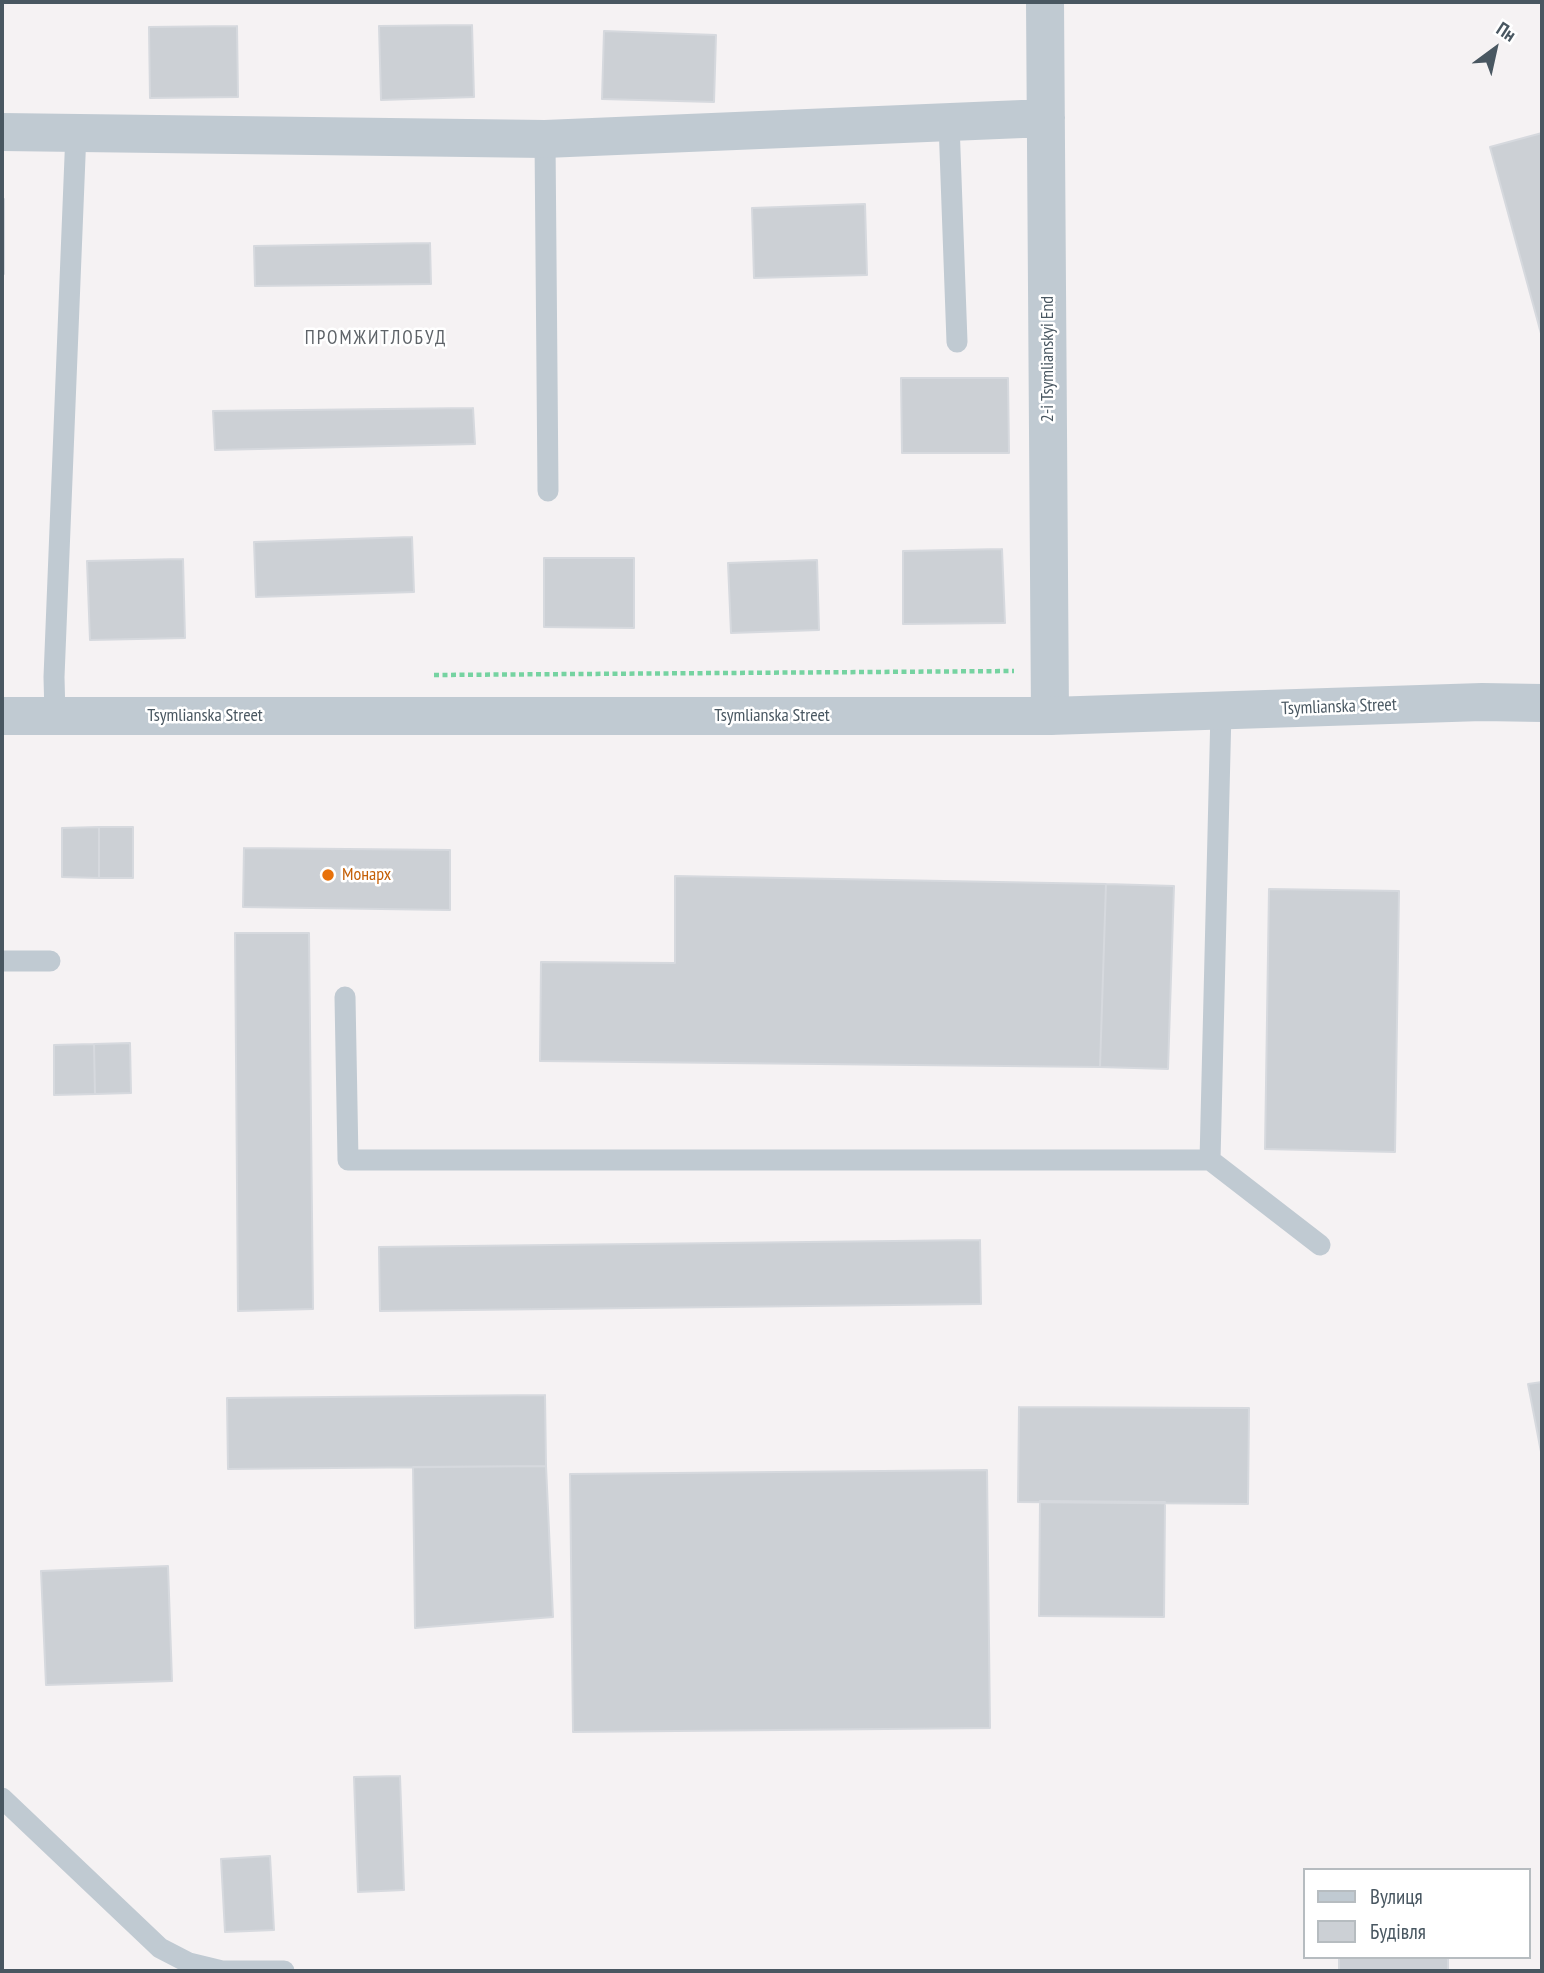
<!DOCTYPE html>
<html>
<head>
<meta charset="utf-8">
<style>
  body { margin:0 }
  #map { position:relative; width:1544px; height:1973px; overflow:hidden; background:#f5f2f3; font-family:"PT Sans Narrow",sans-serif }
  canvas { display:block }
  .frame { position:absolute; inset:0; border:4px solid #495761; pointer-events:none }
  .legend { position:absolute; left:1303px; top:1868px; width:228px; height:91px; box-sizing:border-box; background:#fff; border:2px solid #b6bcc0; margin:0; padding:9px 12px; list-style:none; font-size:21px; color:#495761 }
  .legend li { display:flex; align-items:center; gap:14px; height:35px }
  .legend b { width:35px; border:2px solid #b6bcc0 }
  .north { position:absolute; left:1460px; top:14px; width:70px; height:70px; -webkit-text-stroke:5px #fff; paint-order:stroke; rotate:33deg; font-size:19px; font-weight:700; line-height:28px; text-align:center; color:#495761 }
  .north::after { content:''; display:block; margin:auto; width:24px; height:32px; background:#495761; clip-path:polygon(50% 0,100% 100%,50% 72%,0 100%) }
</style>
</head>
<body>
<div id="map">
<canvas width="1544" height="1973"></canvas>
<div class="frame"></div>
<ul class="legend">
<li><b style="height:9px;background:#c0cad2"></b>Вулиця</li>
<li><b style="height:19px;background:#ccd0d5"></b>Будівля</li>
</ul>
<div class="north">Пн</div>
</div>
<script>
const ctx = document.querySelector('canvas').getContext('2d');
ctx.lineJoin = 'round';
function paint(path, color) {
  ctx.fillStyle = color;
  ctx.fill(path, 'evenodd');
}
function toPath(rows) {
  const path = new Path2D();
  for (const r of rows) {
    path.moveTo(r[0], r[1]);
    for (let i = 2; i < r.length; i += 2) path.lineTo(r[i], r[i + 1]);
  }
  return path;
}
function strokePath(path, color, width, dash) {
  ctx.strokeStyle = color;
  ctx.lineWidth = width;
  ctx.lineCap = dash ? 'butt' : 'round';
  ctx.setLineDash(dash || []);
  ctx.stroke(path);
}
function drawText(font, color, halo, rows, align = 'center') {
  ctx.font = font + ' "PT Sans Narrow",sans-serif';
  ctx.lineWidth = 5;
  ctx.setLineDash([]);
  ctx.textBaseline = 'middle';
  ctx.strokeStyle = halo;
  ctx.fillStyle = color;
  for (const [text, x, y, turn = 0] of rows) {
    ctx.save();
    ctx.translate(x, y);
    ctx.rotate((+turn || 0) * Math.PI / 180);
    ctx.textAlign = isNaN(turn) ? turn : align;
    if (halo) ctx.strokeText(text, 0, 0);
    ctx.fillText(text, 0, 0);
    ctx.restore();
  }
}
const building = toPath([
  [472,25,474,97,381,100,379,26,472,25],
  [237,26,238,97,150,98,149,27,237,26],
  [604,31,716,35,714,102,602,99,604,31],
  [1542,133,1542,337,1490,147,1542,133],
  [2,199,4,199,4,274,2,274,2,199],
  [865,204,867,275,754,278,752,208,865,204],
  [430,243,431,284,255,286,254,246,430,243],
  [901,378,1008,378,1009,453,902,453,901,378],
  [473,408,475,444,215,450,213,411,473,408],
  [412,537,414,592,256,597,254,542,412,537],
  [1002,549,1005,623,903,624,903,551,1002,549],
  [544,558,634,558,634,628,544,627,544,558],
  [183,559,185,638,90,640,87,561,183,559],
  [817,560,819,630,731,633,728,563,817,560],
  [99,827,133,827,133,878,99,878,99,827],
  [99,827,99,878,62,877,62,828,99,827],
  [244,848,450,850,450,910,243,907,244,848],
  [675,876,1106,884,1100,1067,540,1061,541,962,675,963,675,876],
  [1106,884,1174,886,1168,1069,1100,1067,1106,884],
  [1269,889,1399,891,1395,1152,1265,1149,1269,889],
  [235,933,309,933,313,1309,238,1311,235,933],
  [130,1043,131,1093,95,1094,94,1044,130,1043],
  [94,1044,95,1094,54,1095,54,1045,94,1044],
  [980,1240,981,1304,380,1311,379,1247,980,1240],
  [1542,1382,1542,1457,1528,1384,1542,1382],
  [545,1395,546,1466,228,1469,227,1398,545,1395],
  [1019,1407,1249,1408,1248,1504,1018,1502,1019,1407],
  [546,1466,553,1617,415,1628,413,1467,546,1466],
  [987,1470,990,1728,573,1732,570,1474,987,1470],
  [1040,1501,1165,1502,1164,1617,1039,1616,1040,1501],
  [168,1566,172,1681,46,1685,41,1571,168,1566],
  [400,1776,404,1890,358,1892,354,1777,400,1776],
  [270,1856,274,1930,225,1932,221,1859,270,1856],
  [1339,1957,1445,1957,1448,1959,1448,1971,1339,1971,1339,1957]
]);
const path = toPath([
  [434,675,1014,671]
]);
const service = toPath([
  [949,123,957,342],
  [545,139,548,491],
  [1221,711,1210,1160,1320,1245],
  [55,716,54,677,76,132],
  [2,961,50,961],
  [345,997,348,1160,1210,1160],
  [2,1798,160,1948,189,1963,222,1971,284,1971]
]);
const minor = toPath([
  [1045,2,1050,716],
  [2,132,545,139,1046,118]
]);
const tertiary = toPath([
  [2,716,1050,716,1482,702,1542,703]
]);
const markers = [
  [328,875,7,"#e8710a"]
];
const streetNames = [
  ["2-i Tsymlianskyi End",1048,359,-90],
  ["Tsymlianska Street",1339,707,-2],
  ["Tsymlianska Street",205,716],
  ["Tsymlianska Street",772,716]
];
const foodNames = [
  ["Монарх",342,875]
];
const neighbourhoodNames = [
  ["ПРОМЖИТЛОБУД",376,339]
];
paint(building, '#ccd0d5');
strokePath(building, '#d6d9de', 2);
strokePath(path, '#76d3a1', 4.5, [5, 3.5]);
strokePath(service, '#c0cad2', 21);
strokePath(minor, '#c0cad2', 38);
strokePath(tertiary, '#c0cad2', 38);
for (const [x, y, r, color] of markers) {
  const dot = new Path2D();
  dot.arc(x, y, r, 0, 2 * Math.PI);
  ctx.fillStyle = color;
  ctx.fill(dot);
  strokePath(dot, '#fff', 2.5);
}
drawText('18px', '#495761', '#fff', streetNames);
drawText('18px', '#c56008', '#fff', foodNames, 'left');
ctx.letterSpacing = '2px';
drawText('19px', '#5e6368', '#fff', neighbourhoodNames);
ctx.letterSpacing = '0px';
</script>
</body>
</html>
